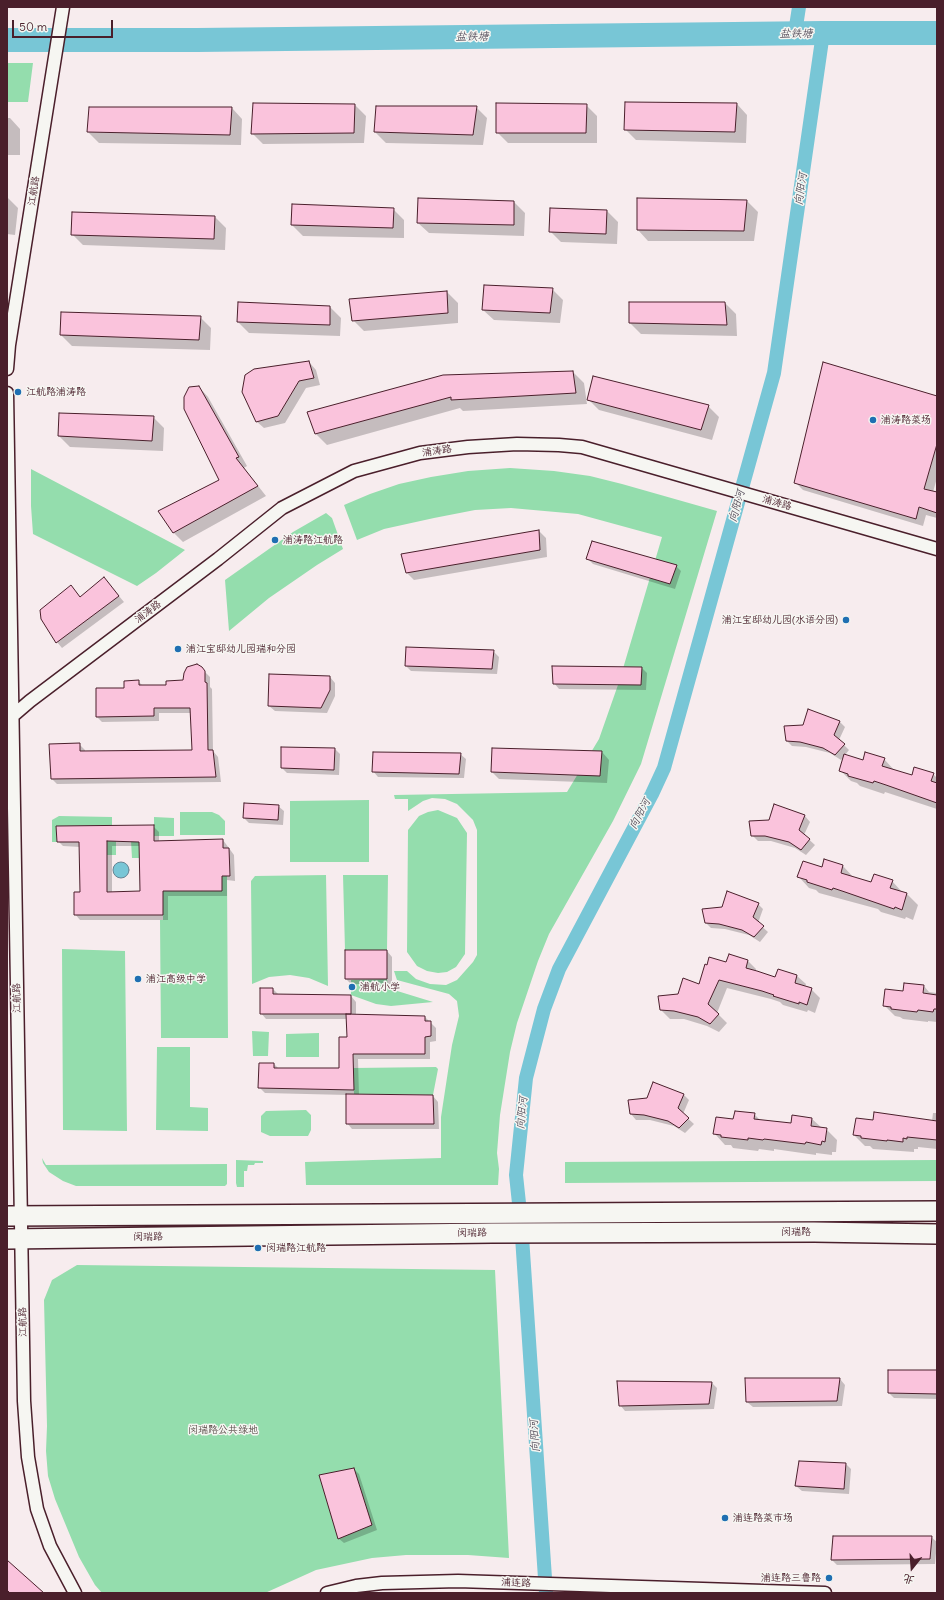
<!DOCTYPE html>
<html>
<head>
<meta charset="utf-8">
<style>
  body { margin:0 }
  #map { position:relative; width:944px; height:1600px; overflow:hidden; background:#f7ecee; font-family:Delius,"LXGW WenKai TC",sans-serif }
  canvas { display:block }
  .frame { position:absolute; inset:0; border:8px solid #4a1f2b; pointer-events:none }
  .north { position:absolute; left:892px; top:1548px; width:40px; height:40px; -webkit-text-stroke:3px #f6f6f2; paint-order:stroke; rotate:197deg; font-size:11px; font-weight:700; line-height:16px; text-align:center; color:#4a1f2b }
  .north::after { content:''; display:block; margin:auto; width:14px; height:18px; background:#4a1f2b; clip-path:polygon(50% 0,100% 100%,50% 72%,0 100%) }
  .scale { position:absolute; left:12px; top:20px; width:101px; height:18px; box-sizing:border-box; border:2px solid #4a1f2b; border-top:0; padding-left:5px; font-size:12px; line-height:14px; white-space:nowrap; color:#4a1f2b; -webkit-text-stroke:3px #f6f6f2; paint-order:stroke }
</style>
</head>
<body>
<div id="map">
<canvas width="944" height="1600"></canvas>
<div class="frame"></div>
<div class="north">北</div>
<div class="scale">50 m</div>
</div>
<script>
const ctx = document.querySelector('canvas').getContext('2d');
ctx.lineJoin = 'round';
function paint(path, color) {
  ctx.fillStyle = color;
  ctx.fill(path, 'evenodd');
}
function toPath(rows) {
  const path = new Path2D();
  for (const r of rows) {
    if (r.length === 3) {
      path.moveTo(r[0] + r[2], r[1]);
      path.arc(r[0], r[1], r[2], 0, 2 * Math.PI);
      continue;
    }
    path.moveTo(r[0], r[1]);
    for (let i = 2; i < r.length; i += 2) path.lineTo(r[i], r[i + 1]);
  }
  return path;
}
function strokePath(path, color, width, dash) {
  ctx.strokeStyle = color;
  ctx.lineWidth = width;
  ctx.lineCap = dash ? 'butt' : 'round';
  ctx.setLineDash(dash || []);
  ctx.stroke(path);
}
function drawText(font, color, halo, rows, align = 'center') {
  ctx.font = font + ' Delius,"LXGW WenKai TC",sans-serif';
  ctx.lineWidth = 3;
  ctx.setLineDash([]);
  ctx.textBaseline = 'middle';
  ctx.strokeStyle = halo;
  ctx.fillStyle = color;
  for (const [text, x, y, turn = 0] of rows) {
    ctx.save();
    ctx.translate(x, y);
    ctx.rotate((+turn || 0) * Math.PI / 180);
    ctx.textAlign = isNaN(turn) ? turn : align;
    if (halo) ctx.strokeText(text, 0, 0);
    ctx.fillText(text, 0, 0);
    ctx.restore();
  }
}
const green = toPath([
  [7,63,33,63,28,102,7,102],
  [510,468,554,471,590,476,622,484,717,511,641,764,613,821,549,934,538,961,517,1023,510,1052,500,1115,497,1153,499,1169,498,1185,306,1185,305,1162,441,1158,441,1117,452,1045,459,1016,457,1001,449,994,397,980,394,971,407,971,416,979,430,984,446,985,457,980,473,962,477,955,477,830,473,820,457,804,445,799,432,798,423,801,408,811,408,799,395,799,394,795,567,792,599,739,619,682,662,537,578,514,511,508,475,510,434,518,384,529,357,540,344,505,370,494,399,484,431,477,468,471],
  [31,469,185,550,156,573,137,586,33,534,31,506],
  [326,513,332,518,343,549,317,565,269,598,229,631,225,580,293,532],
  [369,800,369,862,290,862,290,801],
  [438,810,457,818,467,833,465,954,456,967,447,972,438,973,427,971,417,966,407,952,408,830,419,816,428,812],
  [180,812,212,812,219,815,225,821,225,835,180,835],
  [59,816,112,817,112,826,57,826,57,842,52,842,52,820],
  [154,817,174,818,174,836,154,836],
  [107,841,116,841,116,855,107,855],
  [131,841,139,841,139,858,132,858],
  [326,875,328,986,309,978,290,975,269,977,252,984,251,881,255,876],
  [343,875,388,875,387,950,345,950],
  [222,876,227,876,228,1038,161,1038,160,920,163,920,163,891,222,891],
  [62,949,125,951,127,1131,63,1130],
  [387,979,388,986,394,990,433,1002,391,1006,376,1004,351,995,351,980],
  [252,1031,269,1032,268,1056,253,1056],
  [319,1033,319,1057,286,1057,286,1034],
  [157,1047,190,1047,190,1107,208,1108,208,1131,156,1130],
  [436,1067,438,1069,433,1095,354,1094,353,1068],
  [306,1110,311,1115,311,1130,308,1136,270,1136,261,1132,261,1116,266,1111],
  [42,1158,46,1165,227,1164,227,1184,225,1186,76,1186,63,1181,49,1172,43,1163],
  [236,1160,263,1161,263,1163,255,1163,254,1165,248,1165,247,1171,244,1171,244,1187,237,1187,236,1183],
  [937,1160,937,1181,565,1183,565,1162],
  [77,1265,495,1270,509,1558,468,1555,406,1555,372,1558,316,1570,265,1593,102,1593,95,1585,79,1557,55,1499,48,1476,46,1451,47,1426,44,1300,52,1280]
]);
const water = toPath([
  [121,870,8]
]);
const shadow = toPath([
  [737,104,747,115,746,143,636,140,625,129],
  [355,105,366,116,364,143,263,144,252,133],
  [586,105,597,116,597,143,508,143,497,132],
  [476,107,487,118,483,145,386,143,375,132],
  [232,108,242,119,241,145,99,143,88,132],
  [7,118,10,118,20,129,20,155,7,155],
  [7,197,18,208,15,235,7,234],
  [747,201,758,212,754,241,648,241,638,230],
  [514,202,525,213,524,236,429,233,418,223],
  [393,209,404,220,404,238,303,236,292,225],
  [607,211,618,222,617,244,561,242,550,231],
  [73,213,215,217,226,228,225,250,83,245,72,234],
  [552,289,563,300,560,323,494,320,483,310],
  [447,292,458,303,458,323,364,331,353,320],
  [239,303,330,307,341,318,340,336,249,333,238,322],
  [725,303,736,314,737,336,641,334,630,323],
  [200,317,211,328,210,350,72,346,61,335],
  [309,362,316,370,320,385,306,388,285,423,264,428,256,421],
  [573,372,584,383,587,404,463,411,460,408,327,445,316,434,309,412],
  [199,387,208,397,247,466,244,468,266,496,183,542,174,533,159,512,221,480],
  [937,397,937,478,933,492,937,493,937,518,926,515,923,526,803,490,795,482],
  [588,399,708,406,719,417,712,440,599,410],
  [153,417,164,428,163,451,70,447,59,436],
  [539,531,546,538,547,557,414,580,407,573,403,555],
  [587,558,676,566,681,571,675,589,593,564],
  [109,584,124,602,62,648,57,642,42,619,71,586,81,598],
  [493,651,499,657,497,674,411,671,406,666],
  [201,668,210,677,210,687,212,689,213,751,218,757,221,782,57,784,52,779,79,744,85,750,85,752,193,751,191,713,159,713,159,721,102,722,97,717,125,689,138,681,143,686,167,686,183,681],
  [642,668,647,673,646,690,559,689,554,683],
  [330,677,335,683,335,696,327,713,275,711,269,706],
  [839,721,845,727,839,740,849,750,845,755,863,761,884,759,895,771,913,776,933,774,937,778,937,809,885,792,884,794,860,786,857,783,851,781,840,770,844,756,841,760,830,753,806,747,792,746,787,741],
  [335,749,340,754,339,775,287,773,282,768],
  [602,752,609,760,607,783,499,779,492,772],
  [460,754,466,759,464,778,378,777,373,771],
  [775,805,805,816,810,822,804,835,815,845,806,855,795,848,771,841,758,841,752,835,769,821],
  [278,806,284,811,283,825,249,823,244,818],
  [153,826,159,832,159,842,223,840,234,855,235,881,227,880,227,896,168,896,168,920,80,920,75,914,81,893,80,847,63,846,58,841],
  [112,846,140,846,141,892,112,893],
  [825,860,843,866,854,878,872,883,892,881,903,893,907,894,918,905,913,920,906,917,905,919,881,912,878,909,819,893,816,890,809,888,799,877,823,868],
  [758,904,763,909,758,923,768,932,760,942,749,935,725,929,711,928,706,923],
  [346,951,387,951,392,957,392,984,351,984,346,979],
  [748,961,756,969,756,972,776,978,797,976,806,984,805,987,811,989,820,998,815,1013,808,1010,807,1012,783,1005,780,1002,771,999,727,988,717,1013,727,1023,719,1032,707,1026,684,1019,670,1019,661,1010,678,995,699,985,727,963],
  [924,986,929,992,937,993,937,1022,928,1021,928,1022,903,1019,900,1017,895,1016,884,1005,904,992],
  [273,989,278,994,351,996,356,1002,356,1016,425,1017,436,1028,436,1041,430,1042,430,1059,358,1059,359,1095,433,1096,438,1102,439,1129,352,1129,347,1123,347,1095,265,1093,259,1087,274,1064,279,1069,340,1069,348,1038,347,1019,266,1019,261,1013],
  [684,1095,689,1100,683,1114,694,1124,685,1133,674,1126,650,1120,636,1120,631,1114],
  [933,1113,937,1113,937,1149,918,1147,918,1149,914,1149,914,1152,873,1149,870,1146,865,1146,854,1135,874,1122,932,1121],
  [754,1114,760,1120,792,1125,812,1119,822,1128,826,1129,837,1140,836,1152,832,1152,832,1155,816,1153,816,1155,774,1149,774,1151,759,1149,758,1151,733,1148,731,1145,725,1145,715,1134,734,1120],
  [889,1371,937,1371,937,1399,894,1398,889,1393],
  [746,1379,840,1379,845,1385,842,1406,753,1407,747,1402],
  [712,1383,717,1388,714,1409,625,1411,620,1405],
  [846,1464,851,1469,849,1494,802,1491,796,1486],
  [354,1469,359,1474,377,1530,344,1543,338,1538],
  [834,1537,931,1537,937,1542,935,1564,837,1565,832,1560]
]);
const canal = toPath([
  [795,33,799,7],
  [546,1593,521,1222,516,1175,526,1078,544,1009,559,969,652,794,664,768,774,373,823,33]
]);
const river = toPath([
  [7,40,197,40,823,33,937,33]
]);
const building = toPath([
  [625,102,737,103,735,132,624,130,625,102],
  [253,103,355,104,354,133,251,134,253,103],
  [496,103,587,104,586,133,496,133,496,103],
  [376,106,477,106,473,135,374,132,376,106],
  [89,107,232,107,230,135,87,132,89,107],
  [418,198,514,201,514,225,417,223,418,198],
  [637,198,747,200,744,231,637,230,637,198],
  [292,204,394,208,393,228,291,225,292,204],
  [550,208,607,210,606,234,549,232,550,208],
  [72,212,215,216,214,239,71,235,72,212],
  [484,285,553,288,550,313,482,310,484,285],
  [447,291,448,313,352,321,349,299,447,291],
  [238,302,330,306,330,325,237,322,238,302],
  [629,302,725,302,727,325,629,323,629,302],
  [61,312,201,316,199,340,60,335,61,312],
  [309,361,314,378,299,381,278,416,256,422,242,392,245,375,254,369,309,361],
  [823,362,937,396,937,444,924,489,937,492,937,513,919,507,916,519,794,483,823,362],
  [573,371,576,393,451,400,451,397,315,434,307,412,443,375,573,371],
  [593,376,709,405,701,430,587,400,593,376],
  [199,386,239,457,236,458,258,486,173,533,158,511,219,480,184,409,184,397,189,387,199,386],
  [59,413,154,416,152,441,58,436,59,413],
  [539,530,540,550,406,573,401,554,539,530],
  [592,541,677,565,670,584,586,559,592,541],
  [104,577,119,596,56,643,41,619,40,610,71,585,80,597,104,577],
  [406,647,494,650,492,669,405,666,406,647],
  [197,664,202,667,205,671,205,682,207,683,208,750,213,750,216,777,51,779,49,744,80,743,80,751,192,750,190,708,154,708,154,716,96,717,96,688,124,688,124,681,139,680,139,685,166,685,166,681,183,680,184,673,187,667,197,664],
  [552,666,642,667,641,685,553,684,552,666],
  [269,674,330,676,330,690,321,708,268,706,269,674],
  [808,709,840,721,834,735,845,744,835,755,823,748,800,742,786,741,784,726,803,725,808,709],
  [281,747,335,748,334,770,281,768,281,747],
  [492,748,602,751,600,776,491,772,492,748],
  [373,752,461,753,459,774,372,772,373,752],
  [865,752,885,758,882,766,912,775,914,767,934,773,931,781,937,783,937,803,886,785,874,781,873,783,848,776,848,774,839,771,844,754,863,760,865,752],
  [244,803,279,805,278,820,243,818,244,803],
  [774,804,805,815,799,830,810,839,801,850,789,842,765,836,751,836,749,821,769,820,774,804],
  [154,825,154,841,223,839,223,848,229,848,230,876,222,876,222,891,163,891,163,915,74,915,74,892,80,892,79,842,57,842,56,826,154,825],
  [107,841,139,842,140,891,107,892,107,841],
  [824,859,843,865,841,873,871,882,874,874,893,880,890,888,907,893,902,910,895,907,894,909,845,892,833,888,832,890,807,882,807,880,797,877,803,861,822,867,824,859],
  [727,891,759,903,753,917,764,926,754,937,742,930,719,924,705,923,702,909,722,907,727,891],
  [345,950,387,950,387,979,345,979,345,950],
  [729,954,748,960,746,968,757,971,775,977,778,969,797,975,795,983,812,988,807,1005,799,1002,799,1004,773,996,774,995,762,991,719,980,708,1004,719,1014,710,1024,698,1017,674,1011,660,1010,658,996,678,994,683,978,699,984,705,964,707,965,709,957,726,962,729,954],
  [904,983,924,985,923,993,937,995,937,1009,934,1009,933,1012,918,1010,917,1012,891,1009,891,1007,883,1006,885,989,903,991,904,983],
  [260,988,273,988,273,994,351,995,351,1014,260,1014,260,988],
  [346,1014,425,1016,425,1021,431,1021,431,1036,425,1037,425,1054,353,1054,354,1090,258,1088,259,1063,274,1063,274,1068,339,1068,339,1037,347,1037,346,1014],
  [653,1082,684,1094,678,1108,689,1118,679,1128,668,1121,644,1115,630,1114,628,1100,647,1098,653,1082],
  [346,1094,433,1095,434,1124,346,1124,346,1094],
  [735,1111,755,1113,754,1119,791,1123,792,1115,812,1118,811,1126,827,1128,825,1142,822,1141,821,1145,806,1142,805,1144,764,1139,763,1140,748,1138,748,1140,721,1137,721,1135,713,1134,716,1117,733,1119,735,1111],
  [874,1112,937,1121,937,1140,907,1137,907,1139,903,1138,903,1142,887,1140,887,1141,861,1138,861,1136,853,1135,856,1118,873,1120,874,1112],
  [888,1370,937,1370,937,1394,888,1393,888,1370],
  [745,1378,840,1378,837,1401,746,1402,745,1378],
  [617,1381,712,1382,709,1404,619,1406,617,1381],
  [799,1461,846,1463,844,1489,795,1486,799,1461],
  [354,1468,372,1525,338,1539,319,1475,354,1468],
  [833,1536,932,1536,930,1559,831,1560,833,1536],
  [7,1560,44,1593,10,1593,7,1590,7,1560]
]);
const minor = toPath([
  [7,369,9,345,63,7],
  [7,393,24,1401,28,1457,37,1509,50,1546,75,1593],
  [9,719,30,701,218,559,282,508,354,471,420,453,468,447,517,444,559,445,582,447,937,549],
  [327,1593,356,1586,382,1583,458,1581,825,1593]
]);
const primary = toPath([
  [7,1216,937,1211],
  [7,1239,492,1233,814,1232,937,1234]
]);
const markers = [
  [18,392,4,"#1f6fb2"],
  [873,420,4,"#1f6fb2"],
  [275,540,4,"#1f6fb2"],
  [846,620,4,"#1f6fb2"],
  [178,649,4,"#1f6fb2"],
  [138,979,4,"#1f6fb2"],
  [352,987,4,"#1f6fb2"],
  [258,1248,4,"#1f6fb2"],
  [725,1518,4,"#1f6fb2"],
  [829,1578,4,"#1f6fb2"]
];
const streetNames = [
  ["江航路",34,191,-81],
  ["浦涛路",437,451,-8],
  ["浦涛路",777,503,16],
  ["浦涛路",148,612,-37],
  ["江航路",17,998,-91],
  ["闵瑞路",796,1232],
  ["闵瑞路",472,1233,-1],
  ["闵瑞路",148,1237,-1],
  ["江航路",23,1322,-91],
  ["浦连路",516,1583,2]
];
const poiNames = [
  ["江航路浦涛路",26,392],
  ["浦涛路菜场",881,420],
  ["浦涛路江航路",283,540],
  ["浦江宝邸幼儿园(水语分园)",838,620,"right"],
  ["浦江宝邸幼儿园瑞和分园",186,649],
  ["浦江高级中学",146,979],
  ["浦航小学",360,987],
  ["闵瑞路江航路",266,1248],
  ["浦连路菜市场",733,1518],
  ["浦连路三鲁路",821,1578,"right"]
];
const parkNames = [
  ["闵瑞路公共绿地",223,1430]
];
const waterNames = [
  ["盐铁塘",796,34],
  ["盐铁塘",472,37],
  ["向阳河",801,189,-82],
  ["向阳河",737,506,-74],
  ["向阳河",640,814,-62],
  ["向阳河",522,1113,-84],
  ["向阳河",535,1436,-94]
];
paint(green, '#94ddad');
paint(water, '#78c6d6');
strokePath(water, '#668392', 1);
paint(shadow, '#0003');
strokePath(canal, '#78c6d6', 14);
strokePath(river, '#78c6d6', 24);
paint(building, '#fac3dc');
strokePath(building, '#4a1f2b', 1);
strokePath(minor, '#4a1f2b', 15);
strokePath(primary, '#4a1f2b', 22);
strokePath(minor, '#f6f6f2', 12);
strokePath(primary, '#f6f6f2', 19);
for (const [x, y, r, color] of markers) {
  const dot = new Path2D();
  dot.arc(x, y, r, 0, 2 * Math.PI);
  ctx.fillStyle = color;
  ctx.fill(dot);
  strokePath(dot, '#f6f6f2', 1.5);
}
drawText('10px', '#4a1f2b', '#f6f6f2', streetNames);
drawText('10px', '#4a1f2b', '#f6f6f2', poiNames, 'left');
drawText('10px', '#5c4e4c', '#f6f6f2', parkNames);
drawText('italic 11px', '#58515e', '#f6f6f2', waterNames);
</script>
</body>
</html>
